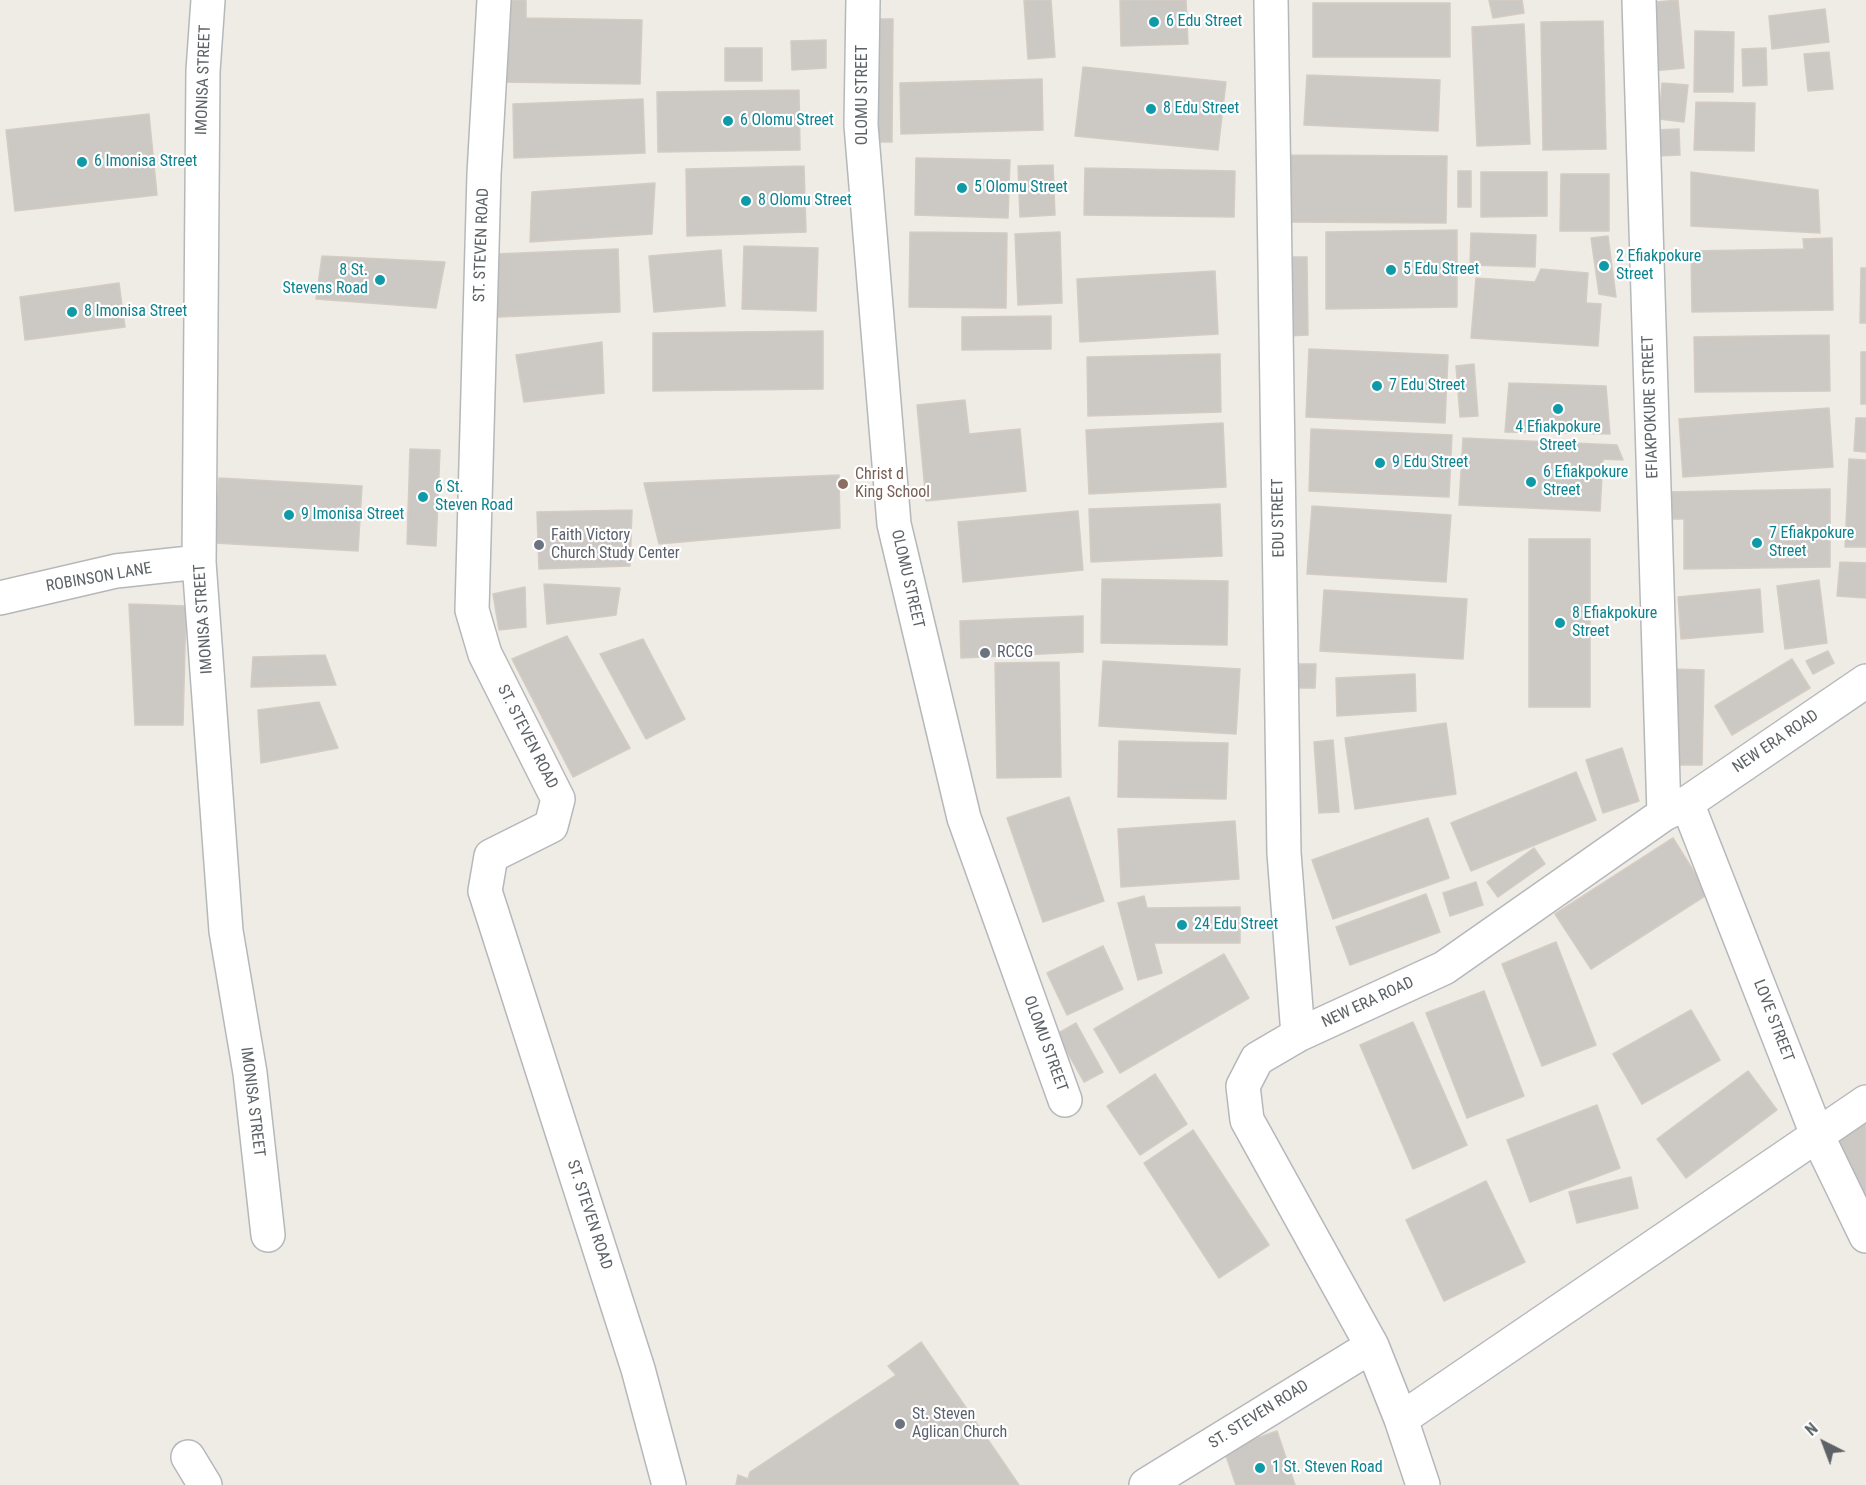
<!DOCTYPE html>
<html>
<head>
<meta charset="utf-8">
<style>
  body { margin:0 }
  #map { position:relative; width:1866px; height:1485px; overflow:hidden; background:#efebe5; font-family:"Roboto Condensed",sans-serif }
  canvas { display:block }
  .north { position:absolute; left:1794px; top:1413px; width:60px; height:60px; -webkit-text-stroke:4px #fff; paint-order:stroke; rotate:318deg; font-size:16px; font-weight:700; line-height:24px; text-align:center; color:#5c6265 }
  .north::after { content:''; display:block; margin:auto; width:21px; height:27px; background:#5c6265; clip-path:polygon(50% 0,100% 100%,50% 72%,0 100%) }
</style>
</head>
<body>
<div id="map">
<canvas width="1866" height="1485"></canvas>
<div class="north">N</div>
</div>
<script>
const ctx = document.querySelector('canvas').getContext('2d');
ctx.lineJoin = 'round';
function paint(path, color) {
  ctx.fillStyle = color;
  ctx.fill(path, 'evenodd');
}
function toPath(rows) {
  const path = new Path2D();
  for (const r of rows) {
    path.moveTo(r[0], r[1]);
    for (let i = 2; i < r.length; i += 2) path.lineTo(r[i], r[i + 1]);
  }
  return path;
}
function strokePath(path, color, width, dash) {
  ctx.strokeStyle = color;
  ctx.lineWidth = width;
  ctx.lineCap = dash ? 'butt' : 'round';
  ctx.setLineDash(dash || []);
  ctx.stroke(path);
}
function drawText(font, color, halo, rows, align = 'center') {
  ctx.font = font + ' "Roboto Condensed",sans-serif';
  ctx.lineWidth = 4.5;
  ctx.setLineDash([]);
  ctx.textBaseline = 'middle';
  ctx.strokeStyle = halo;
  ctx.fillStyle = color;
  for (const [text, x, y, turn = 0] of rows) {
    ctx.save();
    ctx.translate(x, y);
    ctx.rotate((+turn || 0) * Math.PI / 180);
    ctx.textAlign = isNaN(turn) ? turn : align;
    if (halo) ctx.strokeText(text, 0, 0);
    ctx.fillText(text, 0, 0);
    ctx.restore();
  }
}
const building = toPath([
  [502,0,526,0,526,18,642,20,640,84,500,82,502,0],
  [1024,0,1051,0,1055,57,1028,59,1024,0],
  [1120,0,1186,0,1188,44,1121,46,1120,0],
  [1489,0,1522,0,1524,13,1493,18,1489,0],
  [1678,0,1684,68,1653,71,1646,3,1678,0],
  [1313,3,1450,3,1450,57,1313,57,1313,3],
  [1825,9,1829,42,1772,49,1769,16,1825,9],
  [871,19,893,19,892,142,870,142,871,19],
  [1603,21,1606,149,1543,150,1541,22,1603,21],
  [1524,24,1530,144,1477,146,1472,27,1524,24],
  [1695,31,1734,32,1733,92,1694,92,1695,31],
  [826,40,826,68,792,70,791,41,826,40],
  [725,48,762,48,762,81,725,81,725,48],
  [1766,48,1767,85,1743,86,1742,49,1766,48],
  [1829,52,1833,89,1808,91,1804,54,1829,52],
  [1083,67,1226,82,1218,150,1075,136,1083,67],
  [1307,75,1440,80,1438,131,1304,125,1307,75],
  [1042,79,1043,130,901,134,900,83,1042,79],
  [1662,83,1688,85,1684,122,1659,119,1662,83],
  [799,90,800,150,658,152,657,92,799,90],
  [643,99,645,153,514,158,513,104,643,99],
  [1696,102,1755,103,1754,151,1694,150,1696,102],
  [149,114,157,195,15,211,6,130,149,114],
  [1679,129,1680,155,1656,156,1655,130,1679,129],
  [1286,155,1447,156,1446,223,1285,222,1286,155],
  [916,158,1010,160,1008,218,915,215,916,158],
  [1053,165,1055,215,1020,217,1018,166,1053,165],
  [804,166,806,232,687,236,686,169,804,166],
  [1085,168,1235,171,1234,217,1084,215,1085,168],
  [1458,171,1471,171,1471,207,1458,207,1458,171],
  [1481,172,1547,172,1547,216,1481,217,1481,172],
  [1691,172,1818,190,1820,233,1691,226,1691,172],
  [1561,174,1609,174,1609,231,1560,231,1561,174],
  [655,183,652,234,530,242,532,192,655,183],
  [1457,230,1457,307,1326,309,1326,232,1457,230],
  [910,232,1007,233,1006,308,909,307,910,232],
  [1060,232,1062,303,1018,305,1015,234,1060,232],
  [1471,233,1536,235,1535,267,1470,265,1471,233],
  [1608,236,1616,297,1599,294,1591,238,1608,236],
  [1832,238,1833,310,1692,312,1691,251,1804,249,1803,239,1832,238],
  [744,246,818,248,816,311,742,309,744,246],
  [618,249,620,312,498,317,495,254,618,249],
  [721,250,725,306,654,312,649,256,721,250],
  [322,256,445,262,436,308,316,299,322,256],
  [1283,257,1307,257,1308,335,1284,336,1283,257],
  [1861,268,1866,268,1866,323,1860,323,1861,268],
  [1541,269,1588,273,1586,303,1601,304,1598,346,1471,338,1476,278,1535,282,1541,269],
  [1215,271,1218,334,1080,342,1077,279,1215,271],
  [119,283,125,327,25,340,20,297,119,283],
  [1051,316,1051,349,962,350,962,317,1051,316],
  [823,331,823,389,653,391,653,333,823,331],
  [1829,335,1830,391,1695,392,1694,337,1829,335],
  [602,342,604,393,524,402,516,355,602,342],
  [1309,349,1448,355,1445,423,1306,417,1309,349],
  [1861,352,1866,352,1866,404,1861,404,1861,352],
  [1220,354,1221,412,1088,416,1087,357,1220,354],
  [1474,364,1478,416,1460,417,1456,366,1474,364],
  [1509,383,1606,386,1610,434,1505,432,1509,383],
  [965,400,969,434,1020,429,1026,491,926,501,917,405,965,400],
  [1829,408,1833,467,1683,477,1679,419,1829,408],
  [1856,418,1866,418,1866,452,1854,451,1856,418],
  [1223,423,1226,487,1089,494,1086,430,1223,423],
  [1311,429,1452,435,1449,497,1309,491,1311,429],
  [1463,438,1617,445,1623,460,1603,459,1600,511,1459,505,1463,438],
  [410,449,440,450,436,546,407,544,410,449],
  [1849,459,1866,460,1866,547,1845,547,1849,459],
  [839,475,840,528,659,544,644,483,839,475],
  [219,478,362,486,358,551,215,543,219,478],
  [1830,489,1830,567,1684,569,1684,519,1664,519,1664,492,1830,489],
  [1220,504,1222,556,1091,562,1089,509,1220,504],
  [1312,506,1451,515,1446,582,1307,574,1312,506],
  [632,510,630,566,539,569,537,512,632,510],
  [1078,511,1083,570,963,582,958,522,1078,511],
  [1529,539,1590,539,1590,707,1529,707,1529,539],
  [1840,562,1866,563,1866,598,1837,596,1840,562],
  [1102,579,1228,581,1227,645,1101,643,1102,579],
  [1819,580,1827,643,1785,649,1777,586,1819,580],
  [544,584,620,588,616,615,547,624,544,584],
  [525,587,526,627,499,630,493,594,525,587],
  [1760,589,1763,632,1681,639,1678,597,1760,589],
  [1324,590,1467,599,1463,659,1320,651,1324,590],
  [129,604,186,606,183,725,135,725,129,604],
  [1083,616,1083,652,961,658,960,621,1083,616],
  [567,636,630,748,573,777,512,659,567,636],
  [643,639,685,719,646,739,600,654,643,639],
  [1828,651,1834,663,1813,674,1806,661,1828,651],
  [325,655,336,685,251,687,253,657,325,655],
  [1792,659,1810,688,1732,735,1715,706,1792,659],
  [1103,661,1240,669,1236,734,1099,726,1103,661],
  [1059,662,1061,777,997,778,995,663,1059,662],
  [1293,664,1316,664,1315,688,1293,688,1293,664],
  [1671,669,1704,670,1702,765,1670,765,1671,669],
  [1415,674,1416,711,1337,716,1336,678,1415,674],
  [319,702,338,748,261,763,258,710,319,702],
  [1446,723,1456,794,1355,809,1345,738,1446,723],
  [1333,740,1339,812,1319,813,1314,742,1333,740],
  [1119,741,1228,743,1226,799,1118,797,1119,741],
  [1622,748,1639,801,1603,813,1586,760,1622,748],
  [1576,772,1596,820,1471,871,1451,823,1576,772],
  [1069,797,1104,901,1043,922,1007,818,1069,797],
  [1428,818,1449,878,1333,919,1312,860,1428,818],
  [1235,821,1239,879,1121,887,1118,829,1235,821],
  [1673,838,1708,894,1591,969,1555,914,1673,838],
  [1534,848,1545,864,1498,897,1487,882,1534,848],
  [1476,882,1483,905,1450,916,1443,893,1476,882],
  [1426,894,1440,932,1350,965,1336,927,1426,894],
  [1144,896,1147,908,1240,907,1240,943,1154,943,1162,973,1138,980,1118,903,1144,896],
  [1556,942,1596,1045,1542,1066,1502,964,1556,942],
  [1103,946,1123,989,1067,1015,1047,973,1103,946],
  [1224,954,1249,998,1120,1073,1094,1029,1224,954],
  [1484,991,1524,1096,1467,1118,1426,1013,1484,991],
  [1691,1010,1720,1060,1642,1104,1613,1054,1691,1010],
  [1413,1022,1467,1145,1413,1169,1360,1045,1413,1022],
  [1076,1023,1103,1072,1084,1082,1057,1034,1076,1023],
  [1748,1071,1777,1110,1686,1178,1657,1139,1748,1071],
  [1155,1074,1187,1124,1140,1155,1107,1106,1155,1074],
  [1597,1105,1620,1168,1530,1202,1507,1140,1597,1105],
  [1866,1116,1866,1201,1833,1132,1866,1116],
  [1193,1130,1269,1245,1219,1278,1144,1163,1193,1130],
  [1631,1177,1638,1208,1577,1223,1569,1192,1631,1177],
  [1486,1181,1525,1262,1444,1301,1406,1220,1486,1181],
  [921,1342,1019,1485,736,1485,738,1475,748,1479,750,1472,896,1375,888,1366,921,1342],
  [1277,1431,1295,1485,1236,1485,1224,1450,1277,1431]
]);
const street = toPath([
  [208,0,203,71,199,562,226,931,250,1073,268,1235],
  [494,0,484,174,472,610,485,654,558,799,551,826,491,856,485,891,638,1369,669,1485],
  [863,0,861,125,894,524,964,818,1065,1100],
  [1271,0,1284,853,1298,1035],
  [1639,0,1664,814],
  [0,598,116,571,199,562],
  [1687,803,1818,1137,1866,1236],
  [1401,1419,1866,1102],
  [188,1457,205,1485],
  [1146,1485,1372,1346],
  [1423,1485,1401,1419,1372,1346,1247,1120,1243,1086,1257,1059,1298,1035,1444,968,1664,814,1687,803,1866,681]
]);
const markers = [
  [1154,22,6,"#0f9aa8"],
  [1151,109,6,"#0f9aa8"],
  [728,121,6,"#0f9aa8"],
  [82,162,6,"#0f9aa8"],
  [962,188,6,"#0f9aa8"],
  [746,201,6,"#0f9aa8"],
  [1604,266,6,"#0f9aa8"],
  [1391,270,6,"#0f9aa8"],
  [380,280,6,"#0f9aa8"],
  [72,312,6,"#0f9aa8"],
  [1377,386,6,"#0f9aa8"],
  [1558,409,6,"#0f9aa8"],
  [1380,463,6,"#0f9aa8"],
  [1531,482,6,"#0f9aa8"],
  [843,484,6,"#8d6e63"],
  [423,497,6,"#0f9aa8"],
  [289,515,6,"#0f9aa8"],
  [1757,543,6,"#0f9aa8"],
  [539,545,6,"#6b7280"],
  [1560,623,6,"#0f9aa8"],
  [985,653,6,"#6b7280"],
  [1182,925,6,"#0f9aa8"],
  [900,1424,6,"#6b7280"],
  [1260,1468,6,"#0f9aa8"]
];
const cultureNames = [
  ["6 Edu Street",1166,22],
  ["8 Edu Street",1163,109],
  ["6 Olomu Street",740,121],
  ["6 Imonisa Street",94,162],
  ["5 Olomu Street",974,188],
  ["8 Olomu Street",758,201],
  ["2 Efiakpokure",1616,257],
  ["Street",1616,275],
  ["5 Edu Street",1403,270],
  ["8 St.",368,271,"right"],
  ["Stevens Road",368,289,"right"],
  ["8 Imonisa Street",84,312],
  ["7 Edu Street",1389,386],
  ["4 Efiakpokure",1558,428,"center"],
  ["Street",1558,446,"center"],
  ["9 Edu Street",1392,463],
  ["6 Efiakpokure",1543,473],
  ["Street",1543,491],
  ["6 St.",435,488],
  ["Steven Road",435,506],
  ["9 Imonisa Street",301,515],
  ["7 Efiakpokure",1769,534],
  ["Street",1769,552],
  ["8 Efiakpokure",1572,614],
  ["Street",1572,632],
  ["24 Edu Street",1194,925],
  ["1 St. Steven Road",1272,1468]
];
const streetNames = [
  ["IMONISA STREET",204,80,-88],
  ["OLOMU STREET",863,95,-90],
  ["ST. STEVEN ROAD",482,245,-88],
  ["EFIAKPOKURE STREET",1651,407,-92],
  ["EDU STREET",1279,518,-91],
  ["ROBINSON LANE",99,578,-10],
  ["OLOMU STREET",907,579,77],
  ["IMONISA STREET",204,619,-94],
  ["ST. STEVEN ROAD",527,737,63],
  ["NEW ERA ROAD",1776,742,-34],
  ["NEW ERA ROAD",1368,1003,-25],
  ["LOVE STREET",1773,1021,69],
  ["OLOMU STREET",1045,1044,70],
  ["IMONISA STREET",252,1102,83],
  ["ST. STEVEN ROAD",589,1215,72],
  ["ST. STEVEN ROAD",1259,1415,-32]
];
const educationNames = [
  ["Christ d",855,475],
  ["King School",855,493]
];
const worshipNames = [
  ["Faith Victory",551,536],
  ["Church Study Center",551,554],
  ["RCCG",997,653],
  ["St. Steven",912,1415],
  ["Aglican Church",912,1433]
];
paint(building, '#ccc8c4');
strokePath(building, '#d4ccc3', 1.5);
strokePath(street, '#b5b8bb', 36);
strokePath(street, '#fff', 33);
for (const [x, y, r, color] of markers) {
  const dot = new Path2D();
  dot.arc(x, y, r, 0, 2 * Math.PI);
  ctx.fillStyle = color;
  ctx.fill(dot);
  strokePath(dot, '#fff', 2);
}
drawText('16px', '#0d838f', '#fff', cultureNames, 'left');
drawText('16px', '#5c6265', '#fff', streetNames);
drawText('16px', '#785e54', '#fff', educationNames, 'left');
drawText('16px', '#5b616d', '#fff', worshipNames, 'left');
</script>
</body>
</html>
